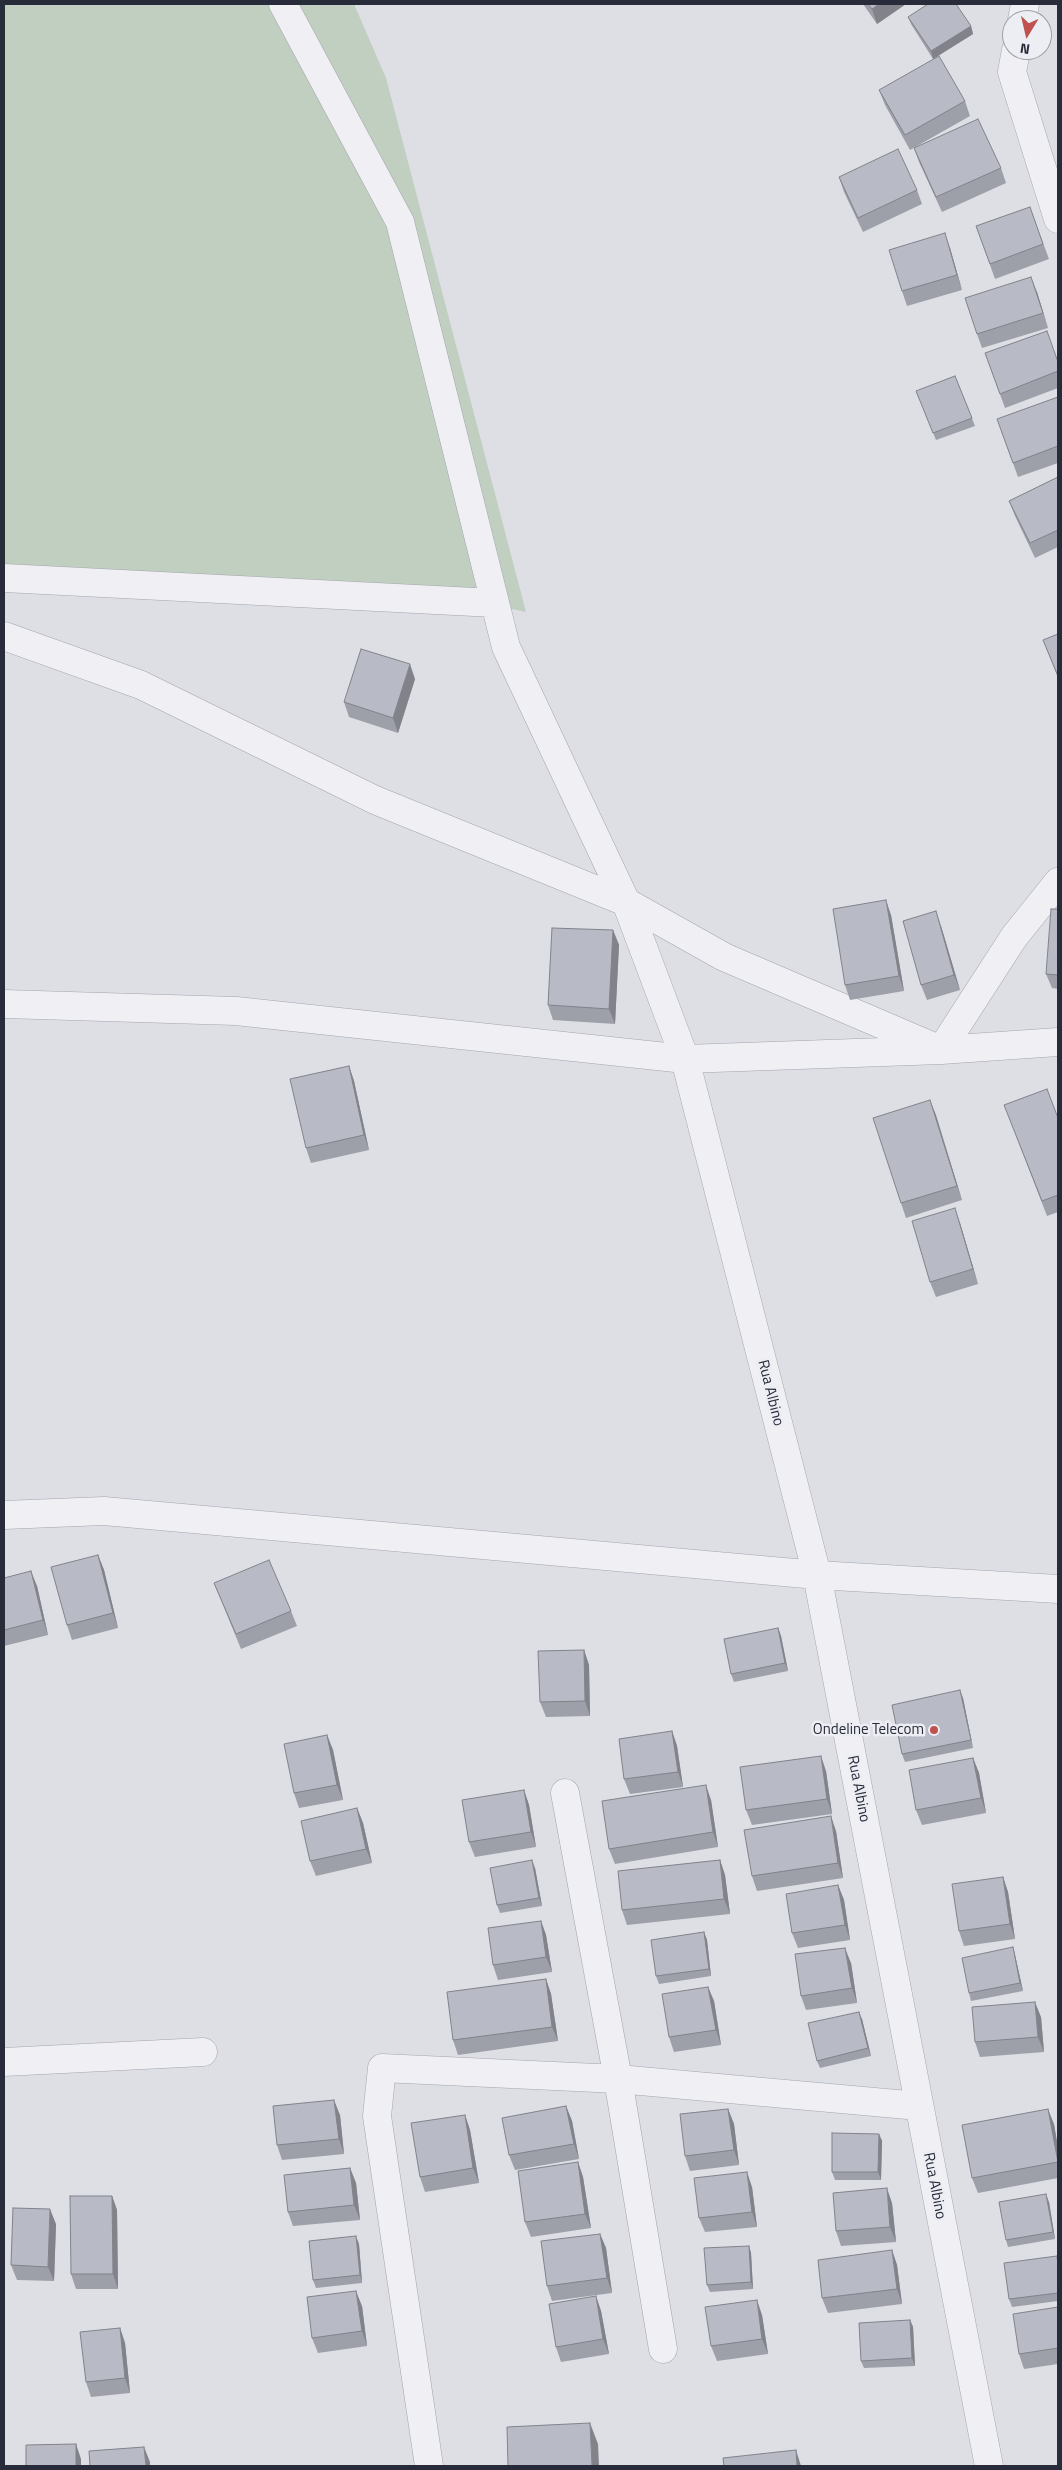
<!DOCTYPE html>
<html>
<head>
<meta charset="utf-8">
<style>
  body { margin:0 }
  #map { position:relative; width:1062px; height:2470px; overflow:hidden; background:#dddfe5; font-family:"Titillium Web",sans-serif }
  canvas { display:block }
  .frame { position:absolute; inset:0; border:5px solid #282b3a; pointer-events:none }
  .north { position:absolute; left:1002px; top:10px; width:50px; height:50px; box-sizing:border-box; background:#eceef3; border:1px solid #9ea0a9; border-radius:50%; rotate:189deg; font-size:14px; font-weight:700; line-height:20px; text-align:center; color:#282b3a }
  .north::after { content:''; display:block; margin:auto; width:18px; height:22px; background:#bf524e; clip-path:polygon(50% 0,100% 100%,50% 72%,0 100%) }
</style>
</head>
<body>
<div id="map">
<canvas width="1062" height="2470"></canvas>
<div class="frame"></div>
<div class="north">N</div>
</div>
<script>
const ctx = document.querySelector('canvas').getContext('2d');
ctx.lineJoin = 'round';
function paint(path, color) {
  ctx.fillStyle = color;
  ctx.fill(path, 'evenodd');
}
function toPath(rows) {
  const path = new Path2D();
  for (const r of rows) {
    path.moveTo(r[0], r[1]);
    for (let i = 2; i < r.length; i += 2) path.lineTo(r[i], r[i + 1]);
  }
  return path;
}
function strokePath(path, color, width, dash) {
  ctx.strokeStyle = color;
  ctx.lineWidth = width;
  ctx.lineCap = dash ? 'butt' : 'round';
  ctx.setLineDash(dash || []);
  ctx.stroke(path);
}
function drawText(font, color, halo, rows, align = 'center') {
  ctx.font = font + ' "Titillium Web",sans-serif';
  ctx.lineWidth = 5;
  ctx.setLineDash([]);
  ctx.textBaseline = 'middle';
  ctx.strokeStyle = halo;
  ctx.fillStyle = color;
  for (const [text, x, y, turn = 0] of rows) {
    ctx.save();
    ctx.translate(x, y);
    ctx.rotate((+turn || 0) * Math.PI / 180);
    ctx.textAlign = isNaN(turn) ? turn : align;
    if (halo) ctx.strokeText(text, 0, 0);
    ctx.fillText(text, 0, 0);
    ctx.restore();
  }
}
const green = toPath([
  [4,4,354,4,386,78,526,612,493,605,4,578]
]);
const minor = toPath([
  [283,4,400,222,506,647,626,902,685,1059,817,1575,989,2466],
  [1022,20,1025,4],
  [1016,50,1012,72,1058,219],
  [4,578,494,603],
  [4,636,141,685,375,800,626,902,724,957,941,1050,1014,937,1058,882],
  [4,1004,236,1011,685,1059,941,1050,1058,1042],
  [4,1515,104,1511,817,1575,1058,1589],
  [565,1793,618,2079,663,2349],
  [4,2062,203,2052],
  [429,2466,377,2116,382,2068,618,2079,919,2106]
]);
const wall = toPath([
  [863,4,906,4,877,24],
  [908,17,971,26,973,34,933,59,911,24],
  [879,90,965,101,970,116,910,150,885,105],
  [914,148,1001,168,1006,183,942,212,919,162],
  [839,177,917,190,922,204,863,232,844,192],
  [1030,207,1049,259,995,279,976,226],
  [950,248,962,290,907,306,902,291],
  [1037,292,1048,328,982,348,977,334],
  [985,353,1058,362,1058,388,1005,408],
  [955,376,975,426,936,440,916,391],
  [1058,397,1058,463,1018,477,997,419],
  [1058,477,1058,547,1035,558,1015,516,1009,501],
  [1058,634,1058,678,1043,640],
  [415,679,398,733,349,717,344,702],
  [1058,909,1058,989,1052,988,1046,974],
  [891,915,904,991,850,1000,845,985],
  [941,926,960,990,927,1000,921,985],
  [613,930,619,945,615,1024,553,1020,548,1005],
  [349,1066,354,1081,369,1150,311,1163,306,1148],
  [930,1100,962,1200,906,1218,901,1203],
  [1058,1118,1058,1212,1047,1216,1010,1120],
  [960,1223,978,1284,936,1297,930,1282],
  [98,1555,104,1570,118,1628,72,1640,67,1625],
  [4,1578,37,1586,48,1635,4,1646],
  [214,1583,291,1611,297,1626,241,1649],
  [778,1628,781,1636,788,1671,734,1682,731,1674],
  [584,1650,589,1665,590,1716,546,1717,540,1702],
  [963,1698,973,1748,905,1762,902,1754],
  [672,1731,677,1746,683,1787,630,1794,624,1779],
  [327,1735,333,1750,343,1800,299,1808,294,1793],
  [973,1758,979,1773,986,1813,922,1825,916,1810],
  [826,1771,832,1814,752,1825,746,1810],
  [524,1790,529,1805,536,1847,475,1857,469,1842],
  [711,1800,718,1847,615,1864,609,1849],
  [357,1808,363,1823,372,1863,316,1876,310,1861],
  [836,1831,843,1878,757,1891,752,1876],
  [720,1860,725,1875,730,1914,627,1925,622,1910],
  [535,1868,542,1906,500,1913,497,1905],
  [1003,1877,1008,1892,1015,1939,964,1946,959,1931],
  [838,1885,844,1900,850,1940,798,1948,792,1933],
  [541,1921,546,1935,552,1972,498,1980,493,1965],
  [704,1932,707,1940,711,1976,659,1984,656,1976],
  [1013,1947,1015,1955,1023,1991,971,2001,969,1993],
  [851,1963,857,2003,806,2010,801,1996],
  [546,1979,551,1994,558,2041,458,2055,453,2040],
  [708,1987,714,2001,721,2045,674,2052,669,2037],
  [1041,2017,1044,2052,980,2057,975,2042],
  [862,2019,871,2056,820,2068,817,2061],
  [566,2106,572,2121,579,2159,515,2170,509,2155],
  [728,2109,734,2124,739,2165,690,2171,685,2156],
  [340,2115,344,2154,282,2160,277,2145],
  [465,2115,470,2130,479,2183,425,2192,420,2177],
  [1054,2124,1058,2148,1058,2178,978,2193,972,2178],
  [879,2134,882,2141,881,2180,835,2180,832,2172],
  [578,2162,583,2177,591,2228,531,2237,525,2222],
  [350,2168,356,2183,360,2220,293,2226,288,2212],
  [752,2187,757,2227,705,2232,699,2218],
  [112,2196,117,2210,118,2289,76,2289,71,2274],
  [1049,2202,1055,2239,1008,2247,1006,2240],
  [892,2203,896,2242,841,2246,836,2231],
  [56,2224,54,2281,17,2280,11,2265],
  [600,2234,606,2248,612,2293,552,2301,547,2286],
  [359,2244,362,2283,316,2288,313,2280],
  [749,2246,751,2253,753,2289,710,2292,707,2285],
  [892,2250,897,2265,902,2304,828,2313,822,2298],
  [1058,2259,1058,2301,1012,2307,1009,2299],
  [596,2296,601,2311,609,2354,561,2362,556,2347],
  [362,2306,367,2346,318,2353,312,2338],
  [1058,2307,1058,2364,1024,2369,1019,2354],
  [762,2315,768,2354,717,2361,711,2346],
  [910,2320,913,2327,915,2366,864,2368,861,2361],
  [120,2328,125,2343,130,2393,91,2397,86,2382]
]);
const shadedWall = toPath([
  [879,4,906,4,877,24,872,9],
  [971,26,973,34,933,59,931,51],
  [945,233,950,248,962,290,957,275],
  [1031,277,1037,292,1048,328],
  [410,664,415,679,398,733,393,718],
  [886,900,891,915,904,991,899,976],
  [936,911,941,926,960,990,954,975],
  [613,930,619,945,615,1024,609,1009],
  [349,1066,354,1081,369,1150,364,1135],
  [930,1100,936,1115,962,1200,957,1186],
  [955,1208,960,1223,978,1284,973,1269],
  [98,1555,104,1570,118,1628,113,1613],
  [31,1571,37,1586,48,1635,43,1620],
  [778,1628,781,1636,788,1671,785,1663],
  [584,1650,589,1665,590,1716,585,1701],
  [960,1690,963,1698,973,1748,971,1740],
  [672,1731,677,1746,683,1787,678,1772],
  [327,1735,333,1750,343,1800,337,1785],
  [821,1756,826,1771,832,1814,827,1799],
  [973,1758,979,1773,986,1813,981,1798],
  [706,1785,711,1800,718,1847,713,1832],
  [524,1790,529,1805,536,1847,531,1832],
  [357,1808,363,1823,372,1863,366,1849],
  [831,1816,836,1831,843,1878,838,1863],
  [532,1860,535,1868,542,1906,539,1898],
  [720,1860,725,1875,730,1914,724,1899],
  [1003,1877,1008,1892,1015,1939,1010,1924],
  [838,1885,844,1900,850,1940,845,1925],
  [541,1921,546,1935,552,1972,546,1957],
  [704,1932,707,1940,711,1976,709,1969],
  [1013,1947,1015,1955,1023,1991,1020,1983],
  [845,1948,851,1963,857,2003,852,1988],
  [546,1979,551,1994,558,2041,552,2027],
  [708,1987,714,2001,721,2045,716,2030],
  [1035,2002,1041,2017,1044,2052,1038,2037],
  [859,2012,862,2019,871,2056,868,2048],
  [334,2100,340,2115,344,2154,339,2139],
  [566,2106,572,2121,579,2159,574,2144],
  [728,2109,734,2124,739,2165,734,2150],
  [1048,2109,1054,2124,1058,2148,1058,2162],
  [465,2115,470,2130,479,2183,473,2168],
  [879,2134,882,2141,881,2180,878,2172],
  [578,2162,583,2177,591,2228,585,2214],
  [350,2168,356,2183,360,2220,354,2205],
  [747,2172,752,2187,757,2227,752,2212],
  [887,2188,892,2203,896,2242,890,2227],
  [1046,2194,1049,2202,1055,2239,1053,2232],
  [112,2196,117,2210,118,2289,113,2274],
  [50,2209,56,2224,54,2281,48,2267],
  [600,2234,606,2248,612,2293,607,2278],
  [356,2236,359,2244,362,2283,360,2275],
  [749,2246,751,2253,753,2289,751,2282],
  [892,2250,897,2265,902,2304,897,2289],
  [356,2291,362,2306,367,2346,362,2331],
  [596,2296,601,2311,609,2354,603,2339],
  [757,2300,762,2315,768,2354,762,2339],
  [910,2320,913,2327,915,2366,912,2358],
  [120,2328,125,2343,130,2393,125,2378],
  [590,2423,598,2444,599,2466,592,2466],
  [76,2444,81,2459,81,2466,76,2466],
  [144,2447,150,2462,150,2466,146,2466],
  [796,2450,801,2466,797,2466]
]);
const building = toPath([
  [868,4,879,4,872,9,868,4],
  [928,4,956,4,971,26,931,51,908,17,928,4],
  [939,56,965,101,905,135,879,90,939,56],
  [978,119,1001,168,936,197,914,148,978,119],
  [898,149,917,190,858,218,839,177,898,149],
  [1030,207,1043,244,990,264,976,226,1030,207],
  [945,233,957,275,902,291,889,250,945,233],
  [1031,277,1043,313,977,334,965,298,1031,277],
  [1047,331,1058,362,1058,371,1000,394,985,353,1047,331],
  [955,376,972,418,933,433,916,391,955,376],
  [1058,397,1058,446,1013,463,997,419,1058,397],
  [1058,477,1058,530,1030,543,1009,501,1058,477],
  [1058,634,1058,676,1043,640,1058,634],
  [361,649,410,664,393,718,344,702,361,649],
  [886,900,899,976,845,985,833,909,886,900],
  [1051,909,1058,909,1058,975,1046,974,1051,909],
  [936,911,954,975,921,985,903,921,936,911],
  [552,928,613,930,609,1009,548,1005,552,928],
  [349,1066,364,1135,306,1148,290,1079,349,1066],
  [1047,1089,1058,1118,1058,1195,1042,1201,1004,1105,1047,1089],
  [930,1100,957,1186,901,1203,873,1118,930,1100],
  [955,1208,973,1269,930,1282,912,1221,955,1208],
  [98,1555,113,1613,67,1625,51,1567,98,1555],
  [269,1560,291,1611,236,1634,214,1583,269,1560],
  [31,1571,43,1620,4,1630,4,1578,31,1571],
  [778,1628,785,1663,731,1674,724,1639,778,1628],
  [584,1650,585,1701,540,1702,538,1651,584,1650],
  [960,1690,971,1740,902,1754,892,1705,960,1690],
  [672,1731,678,1772,624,1779,619,1739,672,1731],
  [327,1735,337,1785,294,1793,284,1744,327,1735],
  [821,1756,827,1799,746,1810,740,1767,821,1756],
  [973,1758,981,1798,916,1810,909,1770,973,1758],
  [706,1785,713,1832,609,1849,602,1801,706,1785],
  [524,1790,531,1832,469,1842,462,1800,524,1790],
  [357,1808,366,1849,310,1861,301,1821,357,1808],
  [831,1816,838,1863,752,1876,744,1830,831,1816],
  [532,1860,539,1898,497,1905,490,1868,532,1860],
  [720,1860,724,1899,622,1910,618,1871,720,1860],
  [1003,1877,1010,1924,959,1931,952,1884,1003,1877],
  [838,1885,845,1925,792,1933,786,1894,838,1885],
  [541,1921,546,1957,493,1965,488,1928,541,1921],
  [704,1932,709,1969,656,1976,651,1940,704,1932],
  [1013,1947,1020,1983,969,1993,962,1958,1013,1947],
  [845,1948,852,1988,801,1996,795,1954,845,1948],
  [546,1979,552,2027,453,2040,447,1992,546,1979],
  [708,1987,716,2030,669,2037,662,1994,708,1987],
  [1035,2002,1038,2037,975,2042,972,2007,1035,2002],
  [859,2012,868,2048,817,2061,808,2023,859,2012],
  [334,2100,339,2139,277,2145,273,2106,334,2100],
  [566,2106,574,2144,509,2155,502,2118,566,2106],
  [728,2109,734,2150,685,2156,680,2114,728,2109],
  [1048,2109,1058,2162,972,2178,962,2125,1048,2109],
  [465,2115,473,2168,420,2177,411,2123,465,2115],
  [832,2133,879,2134,878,2172,832,2172,832,2133],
  [578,2162,585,2214,525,2222,518,2171,578,2162],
  [350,2168,354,2205,288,2212,284,2175,350,2168],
  [747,2172,752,2212,699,2218,694,2178,747,2172],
  [887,2188,890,2227,836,2231,833,2193,887,2188],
  [1046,2194,1053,2232,1006,2240,999,2202,1046,2194],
  [70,2196,112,2196,113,2274,71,2274,70,2196],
  [13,2208,50,2209,48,2267,11,2265,13,2208],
  [600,2234,607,2278,547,2286,541,2241,600,2234],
  [356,2236,360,2275,313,2280,309,2241,356,2236],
  [749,2246,751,2282,707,2285,704,2248,749,2246],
  [892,2250,897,2289,822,2298,818,2260,892,2250],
  [1057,2256,1058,2265,1058,2293,1009,2299,1004,2263,1057,2256],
  [356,2291,362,2331,312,2338,307,2297,356,2291],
  [596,2296,603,2339,556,2347,549,2304,596,2296],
  [757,2300,762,2339,711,2346,705,2307,757,2300],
  [1058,2307,1058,2348,1019,2354,1013,2314,1058,2307],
  [910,2320,912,2358,861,2361,859,2323,910,2320],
  [120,2328,125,2378,86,2382,80,2332,120,2328],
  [590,2423,592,2466,508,2466,507,2427,590,2423],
  [76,2444,76,2466,26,2466,26,2445,76,2444],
  [144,2447,146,2466,90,2466,89,2451,144,2447],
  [796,2450,797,2466,724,2466,723,2458,796,2450]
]);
const markers = [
  [934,1730,5,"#bf524e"]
];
const streetNames = [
  ["Rua Albino",770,1393,76],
  ["Rua Albino",858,1789,79],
  ["Rua Albino",934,2186,79]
];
const poiNames = [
  ["Ondeline Telecom",924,1730]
];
paint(green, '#c0cfbf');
strokePath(minor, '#a3a5ae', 29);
strokePath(minor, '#f0f0f4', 28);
paint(wall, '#9ea0a9');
paint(shadedWall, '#81828a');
paint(building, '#b8bac5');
strokePath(building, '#81828a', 1);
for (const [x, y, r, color] of markers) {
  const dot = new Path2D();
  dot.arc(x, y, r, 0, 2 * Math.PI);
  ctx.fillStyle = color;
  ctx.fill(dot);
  strokePath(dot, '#eceef3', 2);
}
drawText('15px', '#282b3a', '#eceef3', streetNames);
drawText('15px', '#282b3a', '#eceef3', poiNames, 'right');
</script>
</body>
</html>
